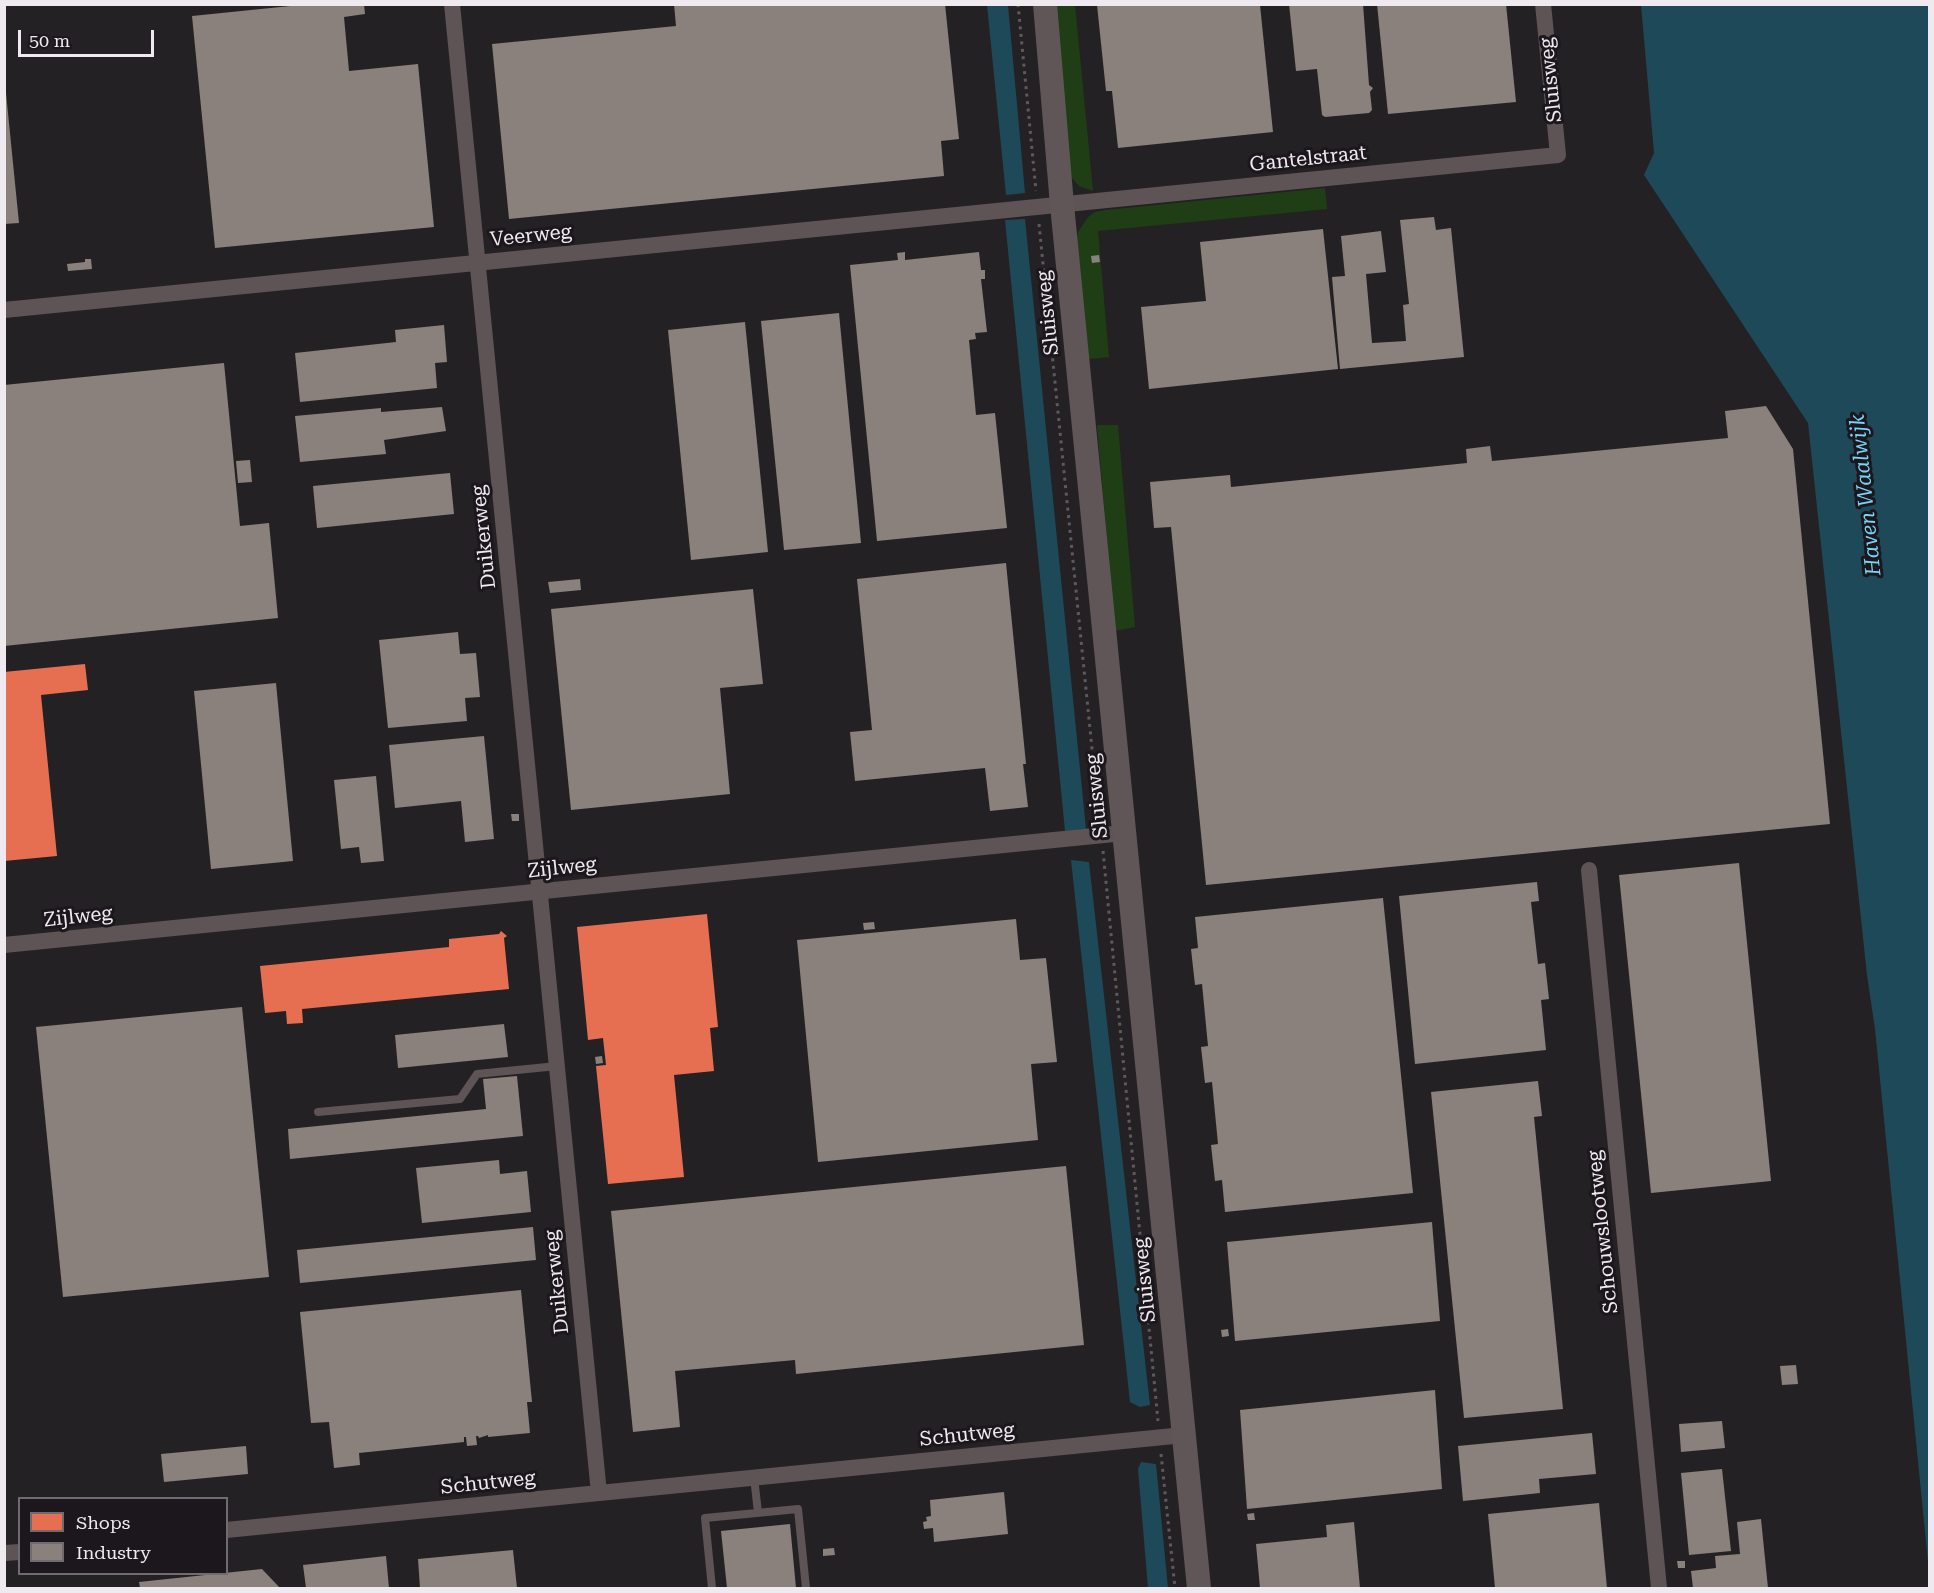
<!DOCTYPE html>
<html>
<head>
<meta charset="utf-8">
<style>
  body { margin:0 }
  #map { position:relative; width:1934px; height:1593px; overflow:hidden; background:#242125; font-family:"Roboto Serif",serif }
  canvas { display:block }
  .frame { position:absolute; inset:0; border:6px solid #efeaef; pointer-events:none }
  .legend { position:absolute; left:18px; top:1497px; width:210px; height:78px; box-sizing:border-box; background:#1c161d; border:2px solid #706b71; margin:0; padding:8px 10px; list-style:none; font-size:18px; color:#efeaef }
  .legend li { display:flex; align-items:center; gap:12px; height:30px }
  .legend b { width:30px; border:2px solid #706b71 }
  .scale { position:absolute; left:18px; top:30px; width:136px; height:27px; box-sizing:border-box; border:3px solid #efeaef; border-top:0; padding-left:8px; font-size:18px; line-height:21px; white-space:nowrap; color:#efeaef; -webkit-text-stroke:4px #1c161d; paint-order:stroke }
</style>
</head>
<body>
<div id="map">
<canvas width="1934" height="1593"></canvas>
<div class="frame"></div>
<ul class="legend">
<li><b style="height:16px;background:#e76f51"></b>Shops</li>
<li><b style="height:16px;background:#8a817c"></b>Industry</li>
</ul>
<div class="scale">50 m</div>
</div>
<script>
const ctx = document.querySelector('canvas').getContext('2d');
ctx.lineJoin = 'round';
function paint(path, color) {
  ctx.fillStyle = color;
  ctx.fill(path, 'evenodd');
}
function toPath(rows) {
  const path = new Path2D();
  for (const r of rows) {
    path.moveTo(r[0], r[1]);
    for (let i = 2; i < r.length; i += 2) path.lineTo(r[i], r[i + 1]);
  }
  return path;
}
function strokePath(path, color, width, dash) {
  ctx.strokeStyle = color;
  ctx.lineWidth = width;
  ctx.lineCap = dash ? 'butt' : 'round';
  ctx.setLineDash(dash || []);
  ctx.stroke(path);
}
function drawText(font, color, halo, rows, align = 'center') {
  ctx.font = font + ' "Roboto Serif",serif';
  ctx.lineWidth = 6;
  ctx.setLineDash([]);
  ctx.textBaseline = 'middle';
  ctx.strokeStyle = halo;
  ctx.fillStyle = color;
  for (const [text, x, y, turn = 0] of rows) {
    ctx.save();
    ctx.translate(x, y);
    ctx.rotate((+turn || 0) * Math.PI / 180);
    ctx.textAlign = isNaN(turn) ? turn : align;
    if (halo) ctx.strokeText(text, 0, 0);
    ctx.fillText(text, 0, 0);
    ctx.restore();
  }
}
const green = toPath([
  [1053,5,1075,5,1093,191,1079,186,1071,177],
  [1325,188,1327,209,1098,231,1109,357,1089,359,1076,243,1078,232,1088,217,1095,212,1106,210],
  [1097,425,1118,425,1135,627,1115,631]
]);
const water = toPath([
  [987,5,1008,5,1025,193,1006,195],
  [1641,5,1929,5,1929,1572,1875,1029,1867,975,1808,423,1644,175,1654,153],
  [1025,219,1086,829,1065,831,1005,220],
  [1071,860,1089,862,1150,1405,1140,1407,1130,1402],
  [1141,1462,1156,1464,1168,1588,1148,1588,1138,1469]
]);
const shops = toPath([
  [85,664,88,690,41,695,57,856,4,861,4,672],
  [707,914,718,1027,710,1028,714,1071,674,1075,684,1177,608,1184,596,1066,606,1065,603,1038,588,1040,577,927],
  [501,931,507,936,504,938,509,989,302,1009,303,1023,287,1024,286,1011,265,1013,260,966,449,947,449,939,499,934]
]);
const industry = toPath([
  [310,4,364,4,365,14,344,17,349,71,418,64,434,227,215,248,192,16],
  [674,4,945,4,959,139,941,141,944,176,509,219,492,44,676,26],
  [1289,4,1363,4,1369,85,1373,88,1370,92,1372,110,1369,113,1325,117,1322,115,1317,69,1296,71],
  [1377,4,1506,4,1516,102,1388,114],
  [1097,5,1260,5,1273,132,1118,148,1112,91,1106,91],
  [4,93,6,93,19,223,4,224],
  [1434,217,1436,230,1451,228,1464,357,1340,369,1332,277,1345,276,1341,236,1381,231,1386,272,1366,274,1372,343,1406,341,1403,305,1409,304,1400,220],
  [1323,229,1338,369,1149,389,1141,307,1206,301,1200,242],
  [905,252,905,260,979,252,981,270,985,270,985,279,981,279,987,332,975,333,976,339,969,340,976,415,995,413,1007,528,877,541,850,265,898,260,897,253],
  [1099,255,1100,262,1092,263,1091,256],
  [85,259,91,259,92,269,68,271,67,264,85,262],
  [839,313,861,543,784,550,761,321],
  [745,322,768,552,691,560,668,330],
  [444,325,447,362,435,363,437,388,300,402,295,353,396,342,395,330],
  [224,363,240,526,269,523,278,618,4,646,4,385],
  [1766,406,1793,449,1830,824,1206,885,1171,527,1154,528,1150,482,1230,475,1231,487,1467,463,1466,449,1490,446,1492,461,1728,438,1725,411],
  [442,407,446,431,384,440,386,454,300,462,295,416,381,408,381,412],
  [250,460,252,482,238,483,236,461],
  [450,473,454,514,317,528,313,486],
  [1006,563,1026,764,1023,764,1028,807,990,811,985,768,855,781,850,732,872,730,857,579],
  [580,579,581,590,550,593,548,582],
  [753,589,763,684,720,688,730,794,571,810,551,609],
  [458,632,460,654,476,653,480,697,465,698,467,721,388,728,379,640],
  [276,683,293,861,211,869,194,691],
  [484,736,494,839,465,842,461,801,395,808,389,745],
  [376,776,384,861,361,863,359,847,341,849,334,780],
  [511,814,519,814,519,821,512,821],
  [1739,863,1771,1181,1651,1193,1619,875],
  [1537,882,1539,901,1531,902,1538,964,1545,963,1549,999,1541,1000,1546,1050,1415,1064,1399,896],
  [1383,898,1413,1193,1225,1212,1222,1180,1215,1181,1211,1145,1218,1144,1212,1082,1205,1083,1201,1047,1208,1046,1202,984,1195,985,1191,949,1198,948,1195,917],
  [1016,919,1020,960,1046,958,1057,1062,1031,1064,1038,1140,818,1162,797,940],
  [874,922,875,929,864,930,863,923],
  [242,1007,269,1277,63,1297,36,1027],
  [504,1024,508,1057,398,1068,395,1035],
  [602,1056,603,1063,596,1064,595,1057],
  [517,1076,523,1136,290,1159,288,1129,486,1109,483,1079],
  [1538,1081,1542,1116,1534,1117,1563,1409,1464,1418,1431,1092],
  [499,1160,500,1174,527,1171,531,1212,422,1223,416,1168],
  [1066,1166,1084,1345,796,1374,795,1360,675,1371,680,1427,633,1432,611,1211],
  [1432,1222,1440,1321,1235,1341,1227,1242],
  [533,1227,536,1260,300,1283,297,1250],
  [521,1290,532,1402,527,1402,530,1433,488,1437,488,1435,479,1438,478,1436,476,1436,477,1445,467,1446,466,1437,464,1437,464,1442,359,1453,360,1465,334,1468,329,1422,311,1423,300,1312],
  [1228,1329,1229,1336,1222,1337,1221,1330],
  [1796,1365,1798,1384,1782,1385,1780,1366],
  [1435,1390,1442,1489,1247,1509,1240,1410],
  [1722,1421,1725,1448,1681,1452,1679,1424],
  [1592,1433,1596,1474,1539,1479,1540,1493,1463,1501,1458,1446],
  [246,1446,248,1474,164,1482,161,1454],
  [1722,1469,1731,1551,1689,1555,1681,1473],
  [1004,1492,1008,1534,934,1542,933,1528,924,1529,923,1522,927,1521,926,1517,931,1516,930,1500],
  [1599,1503,1607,1588,1495,1588,1488,1514],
  [1254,1513,1255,1520,1248,1520,1247,1514],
  [1761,1519,1768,1588,1693,1588,1691,1571,1716,1568,1715,1556,1740,1554,1737,1522],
  [1354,1522,1360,1588,1260,1588,1256,1544,1327,1537,1326,1525],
  [790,1524,796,1588,727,1588,721,1531],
  [834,1548,835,1555,823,1556,823,1549],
  [513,1550,517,1588,420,1588,418,1559],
  [386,1556,389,1588,306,1588,303,1565],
  [1677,1561,1685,1561,1685,1568,1678,1568],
  [262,1569,280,1588,140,1588,139,1582]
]);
const path = toPath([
  [1018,4,1036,191],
  [1039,224,1099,818],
  [1103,851,1158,1421],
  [1161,1454,1175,1588]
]);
const lane = toPath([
  [318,1112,460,1099,477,1074,557,1066],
  [754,1477,758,1513],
  [712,1588,705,1518,798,1509,806,1588]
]);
const street = toPath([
  [452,4,599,1493],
  [4,310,1558,155,1543,4],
  [1589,870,1659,1588],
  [4,945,1124,833],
  [226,1530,1184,1435],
  [4,1553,20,1552]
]);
const secondary = toPath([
  [1045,4,1062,205,1199,1588]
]);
const streetNames = [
  ["Sluisweg",1551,80,-96],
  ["Gantelstraat",1308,159,-6],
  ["Veerweg",531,236,-6],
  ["Sluisweg",1048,313,-96],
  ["Duikerweg",484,537,-96],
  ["Sluisweg",1097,796,-96],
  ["Zijlweg",562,868,-6],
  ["Zijlweg",78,917,-6],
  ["Schouwslootweg",1603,1232,-96],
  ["Sluisweg",1145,1280,-96],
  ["Duikerweg",557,1282,-96],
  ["Schutweg",967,1435,-6],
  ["Schutweg",488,1483,-6]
];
const waterNames = [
  ["Haven Waalwijk",1866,495,-96]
];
paint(green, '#1f3e15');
paint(water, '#1e4958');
paint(shops, '#e76f51');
paint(industry, '#8a817c');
strokePath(path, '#60595c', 3, [3, 4.5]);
strokePath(lane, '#5e5355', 8);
strokePath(street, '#5e5355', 16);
strokePath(secondary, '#605658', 24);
drawText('20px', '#efeaef', '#1c161d', streetNames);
drawText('italic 21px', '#77d5f8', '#1c161d', waterNames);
</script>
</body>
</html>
